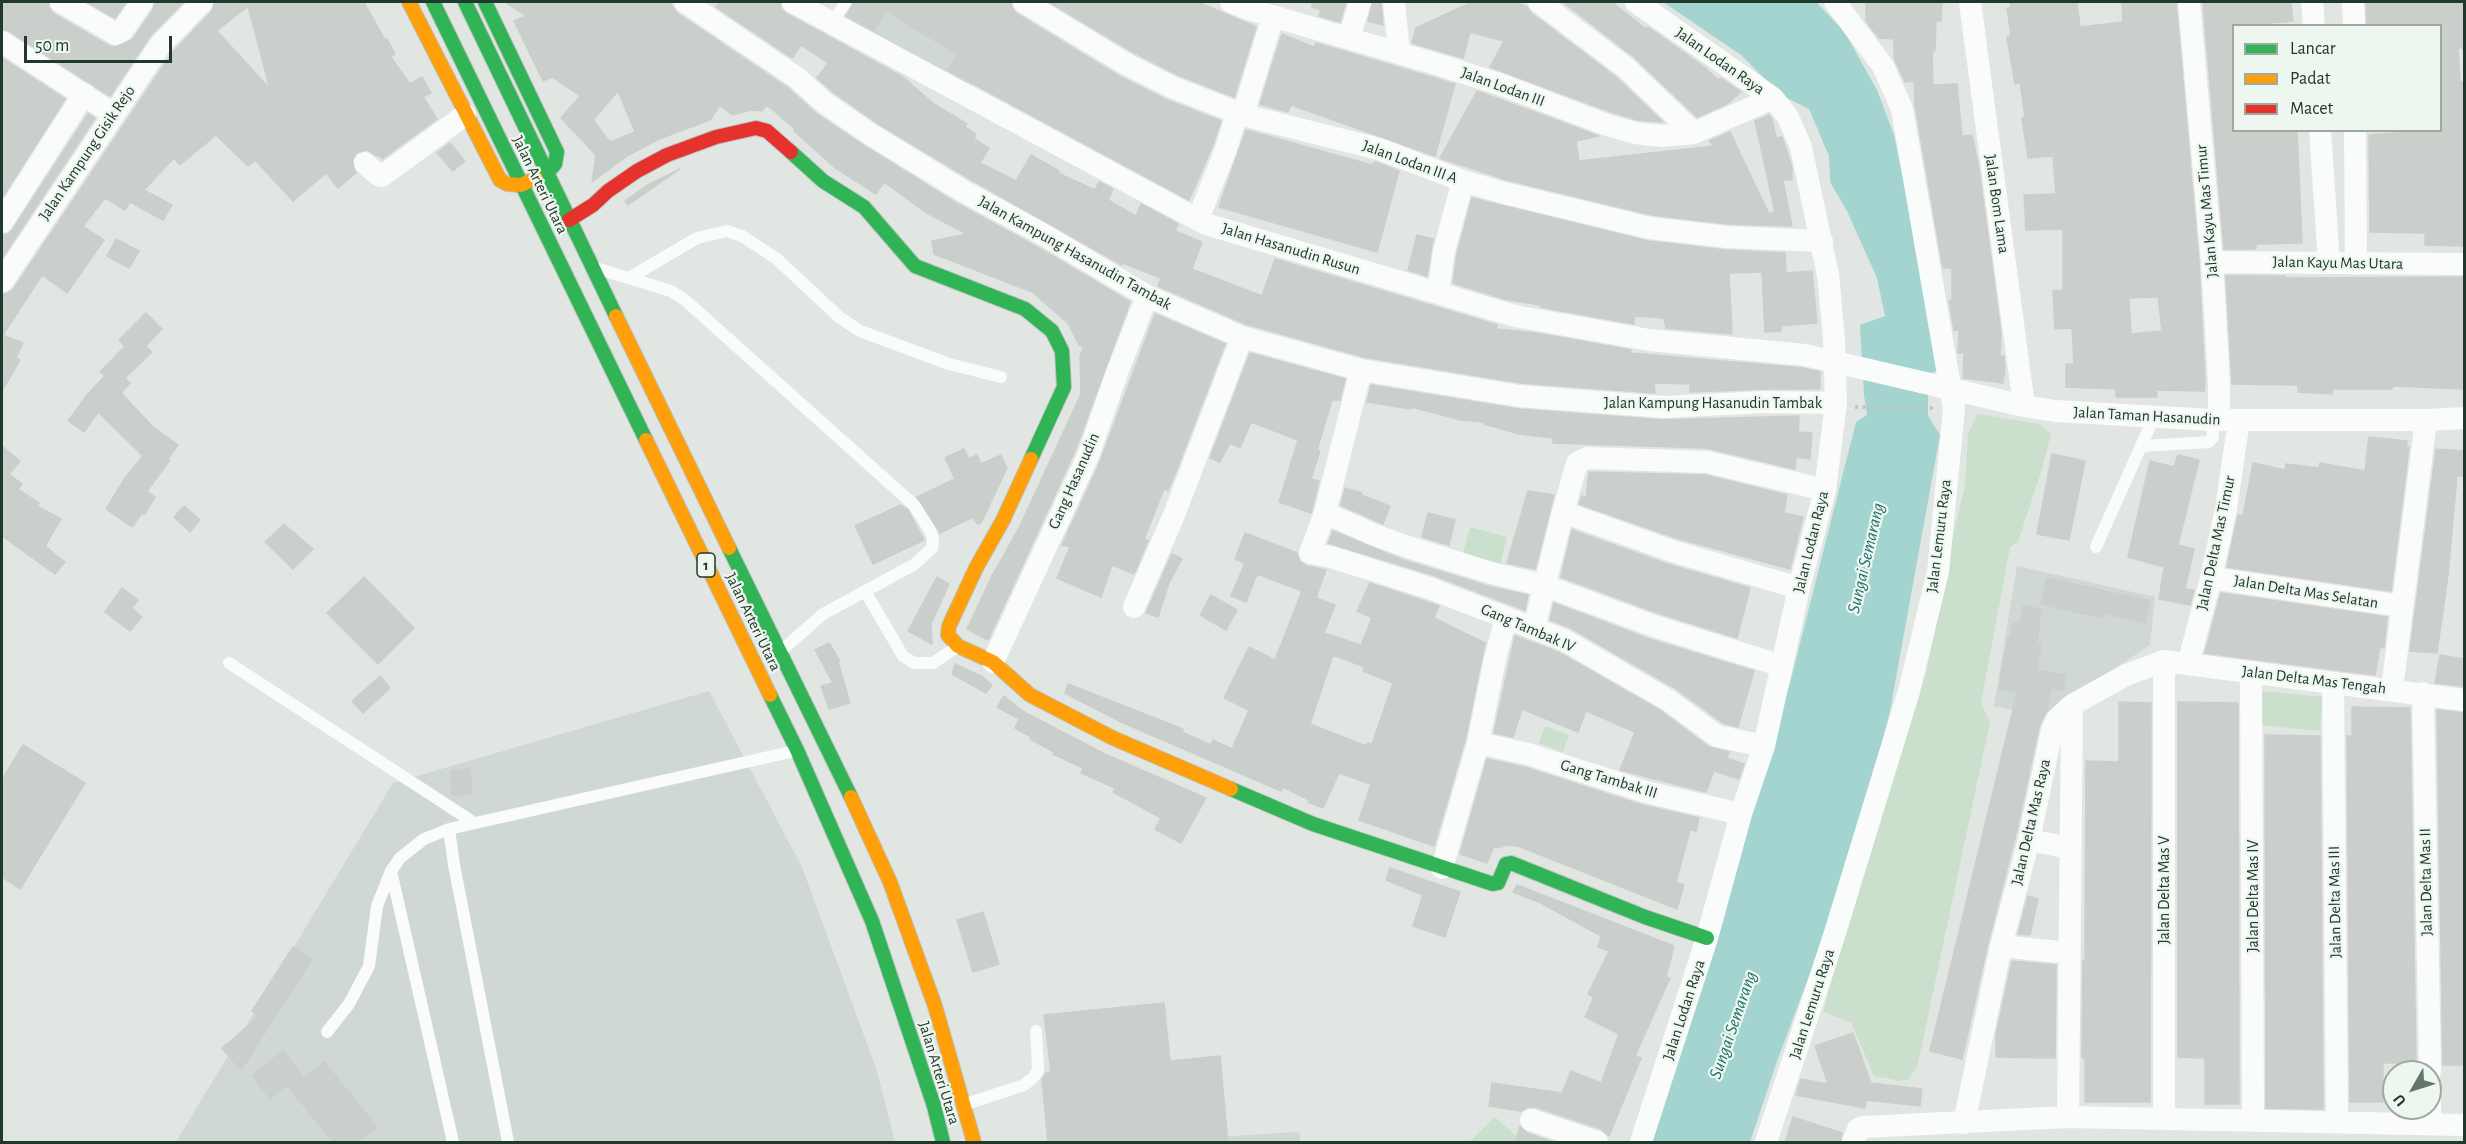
<!DOCTYPE html>
<html>
<head>
<meta charset="utf-8">
<style>
  body { margin:0 }
  #map { position:relative; width:2466px; height:1144px; overflow:hidden; background:#e1e6e3; font-family:"Alegreya Sans",sans-serif }
  canvas { display:block }
  .frame { position:absolute; inset:0; border:3px solid #21382c; pointer-events:none }
  .legend { position:absolute; left:2232px; top:24px; width:210px; height:108px; box-sizing:border-box; background:#eef6f0; border:2px solid #9caaa2; margin:0; padding:8px 10px; list-style:none; font-size:18px; color:#21382c }
  .legend li { display:flex; align-items:center; gap:12px; height:30px }
  .legend b { width:30px; border:2px solid #9caaa2 }
  .north { position:absolute; left:2382px; top:1060px; width:60px; height:60px; box-sizing:border-box; background:#eef6f0; border:2px solid #9caaa2; border-radius:50%; rotate:231deg; font-size:16px; font-weight:700; line-height:24px; text-align:center; color:#21382c }
  .north::after { content:''; display:block; margin:auto; width:21px; height:27px; background:#64756c; clip-path:polygon(50% 0,100% 100%,50% 72%,0 100%) }
  .scale { position:absolute; left:24px; top:36px; width:148px; height:27px; box-sizing:border-box; border:3px solid #21382c; border-top:0; padding-left:8px; font-size:18px; line-height:21px; white-space:nowrap; color:#21382c; -webkit-text-stroke:4px #eef6f0; paint-order:stroke }
</style>
</head>
<body>
<div id="map">
<canvas width="2466" height="1144"></canvas>
<div class="frame"></div>
<ul class="legend">
<li><b style="height:8px;background:#30b455"></b>Lancar</li>
<li><b style="height:8px;background:#ff9f0a"></b>Padat</li>
<li><b style="height:8px;background:#e5322d"></b>Macet</li>
</ul>
<div class="north">U</div>
<div class="scale">50 m</div>
</div>
<script>
const ctx = document.querySelector('canvas').getContext('2d');
ctx.lineJoin = 'round';
function paint(path, color) {
  ctx.fillStyle = color;
  ctx.fill(path, 'evenodd');
}
function toPath(rows) {
  const path = new Path2D();
  for (const r of rows) {
    path.moveTo(r[0], r[1]);
    for (let i = 2; i < r.length; i += 2) path.lineTo(r[i], r[i + 1]);
  }
  return path;
}
function strokePath(path, color, width, dash) {
  ctx.strokeStyle = color;
  ctx.lineWidth = width;
  ctx.lineCap = dash ? 'butt' : 'round';
  ctx.setLineDash(dash || []);
  ctx.stroke(path);
}
function drawText(font, color, halo, rows, align = 'center') {
  ctx.font = font + ' "Alegreya Sans",sans-serif';
  ctx.lineWidth = 4.5;
  ctx.setLineDash([]);
  ctx.textBaseline = 'middle';
  ctx.strokeStyle = halo;
  ctx.fillStyle = color;
  for (const [text, x, y, turn = 0] of rows) {
    ctx.save();
    ctx.translate(x, y);
    ctx.rotate((+turn || 0) * Math.PI / 180);
    ctx.textAlign = isNaN(turn) ? turn : align;
    if (halo) ctx.strokeText(text, 0, 0);
    ctx.fillText(text, 0, 0);
    ctx.restore();
  }
}
const built = toPath([
  [848,2,921,2,995,45,967,94,838,19],
  [2017,566,2155,597,2150,645,2043,716,1994,706],
  [709,691,802,867,877,1071,895,1142,176,1142,393,783],
  [1299,1132,1301,1142,1130,1142]
]);
const green = toPath([
  [1977,414,2040,424,2051,434,2041,472,2018,542,2010,547,1981,703,1990,722,1918,1064,1909,1079,1900,1081,1874,1076,1851,1022,1823,1012,1850,916,1926,674,1946,567,1965,485,1968,435],
  [1470,527,1507,537,1498,572,1461,561],
  [2262,691,2323,697,2320,731,2259,725],
  [1545,726,1569,735,1563,752,1539,743],
  [1495,1117,1523,1142,1469,1142]
]);
const water = toPath([
  [1663,2,1816,2,1844,31,1877,90,1894,135,1942,368,1923,378,1928,396,1928,416,1940,435,1890,711,1853,859,1776,1064,1750,1142,1647,1142,1712,953,1790,683,1856,422,1867,415,1864,395,1860,325,1885,316,1877,278,1847,211,1830,182,1829,156,1809,109,1781,95,1741,55]
]);
const building = toPath([
  [2,2,48,2,49,8,54,14,109,46,116,47,133,39,153,10,155,2,184,2,150,36,110,96,9,31,2,29,2,2],
  [87,2,126,2,115,18,87,2],
  [215,2,364,2,385,40,387,39,395,54,390,56,410,84,422,77,431,93,423,97,437,119,382,159,379,155,377,156,367,150,356,153,352,161,356,173,338,188,326,173,293,201,255,160,248,166,216,135,180,165,174,158,144,190,172,205,163,220,130,202,125,210,105,198,83,226,104,240,67,293,42,275,3,335,23,343,16,358,20,360,2,391,2,295,13,290,172,53,212,11,215,2],
  [248,6,270,89,217,31,248,6],
  [505,2,669,2,677,13,788,88,817,114,863,145,956,203,1039,248,1130,302,1075,451,988,640,967,629,992,576,1019,528,1081,394,1080,356,1084,347,1079,345,1068,323,1032,292,934,254,932,241,967,234,925,212,884,182,876,194,834,167,794,131,795,129,767,105,762,111,752,110,732,115,720,105,710,120,659,139,627,156,592,182,596,155,561,118,580,96,552,77,543,81,514,21,527,16,505,2],
  [618,91,635,132,610,142,593,120,618,91],
  [720,2,780,2,781,9,787,14,903,77,934,104,967,124,965,127,976,134,974,139,989,148,980,163,1016,181,1031,155,1059,171,1058,173,1095,190,1099,182,1113,189,1108,200,1136,216,1141,204,1178,224,1175,231,1202,242,1192,269,1262,296,1275,259,1497,325,1496,329,1536,333,1631,350,1630,353,1803,368,1820,372,1820,389,1765,389,1690,392,1690,384,1654,383,1655,393,1521,383,1364,357,1246,324,1158,286,1161,278,1123,263,1122,265,970,179,877,123,833,92,817,78,828,63,801,45,792,58,716,7,720,2],
  [854,2,1011,2,1012,8,1017,14,1119,76,1167,100,1221,121,1213,145,1189,200,948,70,957,54,886,11,874,30,847,16,854,2],
  [1049,2,1198,2,1256,27,1234,97,1178,75,1133,52,1049,2],
  [1312,2,1346,2,1340,22,1319,16,1321,10,1312,7,1312,2],
  [1373,2,1381,2,1383,25,1368,21,1373,2],
  [1472,2,1516,2,1527,7,1531,13,1616,77,1663,122,1638,120,1611,112,1490,67,1504,41,1470,32,1463,58,1412,43,1416,28,1472,2],
  [1563,2,1612,2,1646,29,1648,27,1703,66,1718,80,1721,78,1741,92,1727,104,1697,117,1634,57,1563,2],
  [1866,2,1942,2,1941,21,1936,21,1935,51,1932,50,1933,85,1957,84,1962,136,1972,135,1979,169,2001,333,2000,356,2004,356,2005,367,2003,383,1963,378,1964,353,1958,353,1959,330,1954,330,1949,301,1952,300,1952,268,1943,268,1915,105,1914,81,1905,82,1894,58,1894,39,1879,38,1866,21,1866,2],
  [2010,2,2077,2,2080,27,2123,22,2122,2,2176,2,2199,263,2205,383,2204,391,2157,390,2157,397,2116,397,2116,389,2066,387,2066,364,2074,364,2072,328,2055,329,2053,291,2063,290,2063,229,2026,230,2024,195,2056,194,2053,156,2028,158,2022,118,2025,117,2020,83,2015,84,2007,37,2011,36,2007,8,2011,8,2010,2],
  [2158,297,2162,331,2131,334,2129,298,2158,297],
  [2203,2,2291,2,2293,21,2234,26,2234,130,2297,130,2302,243,2256,244,2256,249,2224,249,2203,2],
  [2366,2,2464,2,2464,48,2458,48,2460,82,2464,82,2464,246,2425,245,2425,233,2370,232,2369,135,2440,130,2440,26,2367,26,2366,2],
  [1282,34,1314,47,1316,43,1455,84,1435,156,1291,105,1288,112,1260,104,1282,34],
  [2,58,65,99,2,198,2,58],
  [1477,91,1599,136,1576,141,1579,161,1714,146,1709,141,1730,132,1769,214,1775,212,1755,121,1769,115,1772,119,1776,138,1782,137,1785,145,1792,168,1792,180,1783,180,1792,226,1728,224,1652,215,1507,180,1440,158,1477,91],
  [88,114,95,118,2,258,2,235,8,234,13,229,88,114],
  [1246,130,1372,165,1375,162,1399,171,1377,252,1219,207,1246,130],
  [450,143,465,161,453,171,437,153,450,143],
  [680,169,628,205,625,201,646,186,680,169],
  [1472,198,1648,241,1725,250,1785,253,1786,273,1812,271,1817,323,1781,326,1781,331,1765,332,1762,272,1729,273,1732,334,1666,328,1664,318,1635,316,1634,324,1540,307,1540,305,1504,299,1453,283,1457,254,1472,198],
  [1417,235,1433,239,1427,276,1408,270,1417,235],
  [116,239,139,251,129,268,107,256,116,239],
  [2226,276,2285,276,2285,278,2464,277,2464,389,2392,386,2392,389,2332,389,2332,394,2298,392,2298,385,2232,384,2226,276],
  [146,313,162,329,146,346,152,352,125,378,130,383,121,393,153,427,178,445,168,459,170,460,147,491,155,497,144,515,142,513,132,527,106,509,125,478,143,456,98,412,84,432,68,421,87,395,105,376,100,372,125,346,119,340,146,313],
  [1155,314,1225,344,1175,474,1168,490,1164,489,1144,539,1148,541,1134,574,1112,565,1101,597,1057,578,1070,547,1062,545,1100,462,1155,314],
  [1250,353,1345,379,1340,400,1332,400,1317,450,1320,451,1311,479,1319,481,1311,513,1279,502,1298,440,1251,422,1240,448,1230,443,1220,462,1210,458,1250,353],
  [1371,385,1518,409,1663,420,1799,416,1798,432,1812,433,1810,459,1796,457,1795,469,1707,448,1553,443,1553,438,1519,434,1484,424,1484,422,1461,420,1411,407,1411,409,1367,402,1371,385],
  [2369,437,2407,441,2406,447,2409,447,2391,591,2227,567,2238,515,2243,516,2253,463,2285,470,2286,464,2319,468,2320,463,2365,471,2369,437],
  [2,446,20,461,9,474,22,484,18,489,39,503,37,506,61,519,45,546,65,562,55,574,2,536,2,446],
  [964,449,969,459,977,455,981,464,1001,455,1007,468,981,523,977,524,973,517,940,533,917,497,955,479,945,458,964,449],
  [2436,449,2464,451,2464,476,2457,476,2448,575,2437,653,2410,651,2436,449],
  [2052,454,2085,461,2069,540,2037,534,2052,454],
  [2178,455,2199,460,2178,545,2194,549,2185,589,2194,590,2190,605,2159,599,2164,567,2128,557,2150,461,2174,467,2178,455],
  [1589,472,1705,475,1787,495,1784,513,1803,517,1790,569,1676,538,1579,504,1582,496,1586,498,1589,472],
  [1345,488,1362,493,1361,495,1390,506,1383,524,1341,505,1345,488],
  [1528,491,1554,495,1535,569,1507,563,1528,491],
  [901,505,908,510,924,540,873,564,855,526,901,505],
  [184,506,200,520,190,532,174,517,184,506],
  [1428,513,1455,520,1449,545,1422,537,1428,513],
  [284,524,313,549,293,569,265,542,284,524],
  [1572,530,1667,564,1750,588,1737,638,1658,613,1561,577,1572,530],
  [1333,531,1403,560,1491,587,1528,595,1525,610,1433,575,1328,543,1333,531],
  [1245,533,1297,553,1300,562,1307,566,1326,570,1316,598,1335,605,1324,633,1361,645,1372,618,1357,611,1370,583,1439,606,1434,618,1485,643,1465,740,1434,846,1359,820,1371,784,1339,773,1323,808,1308,802,1309,800,1283,787,1281,791,1121,722,1065,693,1068,684,1183,729,1182,732,1211,745,1213,740,1232,749,1249,710,1224,698,1249,647,1275,660,1302,591,1257,574,1246,602,1231,596,1245,563,1235,559,1245,533],
  [1333,655,1365,667,1363,671,1393,683,1372,744,1367,743,1366,746,1310,724,1333,655],
  [1172,554,1182,559,1169,583,1158,617,1146,613,1172,554],
  [364,577,414,628,378,664,327,613,364,577],
  [937,577,949,584,931,624,932,644,908,631,937,577],
  [2047,578,2150,601,2145,623,2103,613,2102,618,2041,604,2047,578],
  [122,588,138,600,132,608,142,617,130,631,105,612,122,588],
  [2221,593,2387,617,2384,648,2380,647,2375,675,2205,653,2221,593],
  [1211,595,1237,610,1226,630,1200,615,1211,595],
  [1554,603,1649,639,1754,671,1738,727,1723,723,1675,688,1571,628,1550,620,1554,603],
  [2023,606,2041,609,2037,643,2041,644,2037,670,2066,675,2063,690,2051,688,2046,712,2039,727,2017,830,1988,943,1962,1059,1930,1051,2017,693,1999,689,2008,638,2011,638,2013,622,2020,623,2023,606],
  [1515,636,1558,652,1661,711,1709,747,1729,752,1727,758,1744,764,1739,779,1714,771,1706,792,1620,770,1635,732,1586,711,1578,732,1522,709,1513,737,1494,733,1515,636],
  [829,643,840,661,838,662,850,703,829,709,821,686,833,683,815,650,829,643],
  [2440,655,2464,659,2462,686,2435,683,2440,655],
  [955,664,983,677,992,685,986,693,952,674,955,664],
  [380,676,390,688,363,713,352,701,380,676],
  [1004,696,1022,711,1105,754,1206,798,1181,843,1155,829,1161,818,1113,792,1115,788,1081,773,1083,768,1053,754,1054,752,1030,739,1031,737,1015,728,1019,719,997,707,1004,696],
  [2119,702,2151,703,2150,1102,2085,1102,2085,1058,2082,1058,2083,960,2085,960,2086,761,2119,762,2119,702],
  [2178,702,2238,703,2239,1104,2205,1104,2205,1058,2178,1057,2178,702],
  [2352,707,2410,708,2416,1063,2383,1063,2383,1102,2350,1102,2347,736,2352,736,2352,707],
  [2437,710,2464,713,2464,1065,2443,1065,2437,710],
  [2265,735,2320,736,2323,1109,2266,1108,2265,735],
  [23,745,85,783,20,889,2,877,2,780,23,745],
  [1487,759,1524,767,1642,805,1699,818,1696,831,1690,830,1676,882,1684,885,1677,909,1518,846,1507,845,1498,848,1494,846,1487,863,1460,854,1487,759],
  [470,769,472,794,452,795,451,770,470,769],
  [1390,868,1460,892,1445,937,1413,926,1423,895,1386,880,1390,868],
  [1517,885,1674,946,1666,977,1670,978,1635,1056,1641,1058,1609,1136,1601,1129,1535,1107,1528,1107,1521,1111,1489,1106,1492,1083,1562,1093,1571,1071,1601,1083,1619,1034,1585,1017,1594,997,1588,994,1609,951,1598,947,1601,936,1541,903,1513,892,1517,885],
  [2028,896,2038,899,2030,935,2018,934,2028,896],
  [983,912,999,964,973,972,957,920,983,912],
  [293,947,312,959,241,1070,222,1048,260,1016,252,1011,293,947],
  [2012,961,2056,965,2055,1058,1996,1057,1996,1035,2012,961],
  [1164,1003,1170,1061,1220,1056,1228,1143,1048,1143,1042,1080,1046,1073,1051,1072,1044,1015,1164,1003],
  [1853,1033,1871,1083,1922,1089,1920,1106,1866,1100,1865,1108,1796,1095,1801,1079,1828,1084,1815,1046,1853,1033],
  [283,1051,304,1078,324,1062,377,1127,358,1143,334,1143,287,1085,270,1099,252,1075,283,1051],
  [1793,1117,1842,1133,1840,1143,1785,1143,1793,1117],
  [1520,1126,1527,1133,1556,1143,1515,1143,1520,1126]
]);
const path = toPath([
  [1855,407,1934,408]
]);
const lane = toPath([
  [832,23,846,2],
  [599,269,671,291,685,300,914,505,931,532,933,540,932,548,915,564,823,614,782,650],
  [629,278,697,238,727,231,742,236,777,259,839,317,860,331,949,364,1001,377],
  [2142,446,2209,442,2213,437,2212,420],
  [2096,547,2154,417],
  [865,591,903,656,914,663,933,663,957,647],
  [229,663,473,822],
  [391,871,453,1142],
  [327,1032,349,1004,369,966,377,906,391,871,400,858,424,839,449,829],
  [966,1104,1024,1085,1033,1078,1038,1070,1036,1031],
  [508,1142,454,865,449,829,795,751]
]);
const street = toPath([
  [61,2,116,34,122,31,142,2],
  [685,2,796,77,825,103,870,134,963,191,1046,236,1147,296,1242,337,1361,370,1519,396,1664,407,1766,402,1836,403],
  [793,2,1206,224,1515,316,1649,340,1805,355,2024,406,2055,411,2212,420,2426,420,2464,418],
  [1024,2,1126,64,1172,87,1243,115,1379,149,1463,181,1504,193,1650,228,1727,237,1822,241],
  [1231,2,1248,9,1443,66,1502,85,1607,125,1635,133,1663,136,1694,133,1773,98],
  [1394,2,1399,51],
  [1539,2,1625,67,1694,133],
  [1636,2,1773,98,1788,117,1801,147,1828,275,1834,338,1836,403,1825,490,1799,588,1764,746,1741,814,1707,938,1641,1142],
  [1970,2,2024,406],
  [2189,2,2212,262,2219,383,2219,420],
  [2312,2,2314,26],
  [2353,2,2354,26],
  [1349,38,1360,2],
  [2,42,113,114],
  [1243,115,1273,16],
  [2320,130,2329,263],
  [2355,130,2356,264],
  [365,163,378,175,382,176,465,115],
  [1198,219,1226,149,1237,113],
  [2,222,84,94],
  [2212,262,2464,264],
  [2,282,161,44,202,2],
  [1438,293,1444,251,1463,181],
  [1361,370,1325,513,1310,553,1331,557,1429,588,1564,640,1668,700,1717,736,1764,746],
  [1563,512,1577,463,1587,458,1707,462,1825,490],
  [1325,513,1375,535,1408,547,1495,574,1543,585,1654,626,1782,666],
  [2211,578,2388,604,2402,605],
  [1134,607,1174,515,1242,337],
  [1534,628,1563,512,1672,551,1799,588],
  [993,662,1088,456,1117,373,1147,296],
  [2188,664,2211,578,2226,509,2239,420],
  [2251,673,2253,1119],
  [2333,683,2337,1121],
  [2392,689,2426,420],
  [2423,693,2430,1072],
  [1478,743,1528,754,1646,792,1741,814],
  [2029,840,2070,848],
  [1442,868,1478,743,1495,659,1506,618],
  [2069,953,2001,946,2029,840,2052,730,2057,719,2072,705],
  [2068,1117,2072,705,2126,675,2164,661,2464,700],
  [2162,1119,2164,1107,2164,661],
  [1531,1120,1597,1142],
  [1964,1123,2001,946],
  [2430,1124,2430,1092],
  [1766,1142,1834,936,1909,691,1938,572,1954,409,1902,109,1883,66,1835,2],
  [1853,1142,1858,1129,1862,1127,2068,1117,2464,1125]
]);
const fast = toPath([
  [433,2,646,440],
  [465,2,616,316],
  [485,2,557,152,555,164,547,173,536,178],
  [791,152,823,181,864,207,915,266,1025,309,1052,331,1062,351,1064,387,1031,459],
  [729,548,851,797],
  [770,695,797,750,872,921,934,1106,943,1142],
  [1231,789,1313,824,1493,884,1498,883,1506,864,1511,863,1645,917,1707,938]
]);
const slow = toPath([
  [409,2,500,180,507,184,521,185,536,178],
  [616,316,729,548],
  [646,440,770,695],
  [1031,459,1003,520,976,568,949,626,948,635,958,646,993,662,1030,695,1113,738,1231,789],
  [851,797,890,882,935,1006,974,1142]
]);
const jam = toPath([
  [569,220,593,205,608,191,637,171,667,155,716,137,756,128,767,131,791,152]
]);
const shields = [
  [706,565,18]
];
const shieldNames = [
  ["1",706,565]
];
const streetNames = [
  ["Jalan Lodan Raya",1720,61,35],
  ["Jalan Lodan III",1503,87,20],
  ["Jalan Kampung Gisik Rejo",87,153,-56],
  ["Jalan Lodan III A",1410,162,20],
  ["Jalan Arteri Utara",540,185,64],
  ["Jalan Bom Lama",1997,204,82],
  ["Jalan Kayu Mas Timur",2207,211,-95],
  ["Jalan Hasanudin Rusun",1291,249,17],
  ["Jalan Kampung Hasanudin Tambak",1075,253,29],
  ["Jalan Kayu Mas Utara",2338,263,1],
  ["Jalan Kampung Hasanudin Tambak",1713,403],
  ["Jalan Taman Hasanudin",2147,416,3],
  ["Gang Hasanudin",1074,481,-66],
  ["Jalan Lemuru Raya",1939,536,-83],
  ["Jalan Lodan Raya",1811,542,-76],
  ["Jalan Delta Mas Timur",2216,543,-78],
  ["Jalan Delta Mas Selatan",2306,592,9],
  ["Jalan Arteri Utara",753,622,64],
  ["Gang Tambak IV",1528,628,23],
  ["Jalan Delta Mas Tengah",2314,680,7],
  ["Gang Tambak III",1609,779,17],
  ["Jalan Delta Mas Raya",2031,822,-77],
  ["Jalan Delta Mas II",2426,882,-91],
  ["Jalan Delta Mas V",2164,890,-90],
  ["Jalan Delta Mas IV",2253,896,-90],
  ["Jalan Delta Mas III",2335,902,-91],
  ["Jalan Lemuru Raya",1812,1004,-72],
  ["Jalan Lodan Raya",1684,1010,-72],
  ["Jalan Arteri Utara",939,1073,73]
];
const waterNames = [
  ["Sungai Semarang",1866,558,-77],
  ["Sungai Semarang",1733,1025,-71]
];
paint(built, '#cfd8d2');
paint(green, '#cadfcc');
paint(water, '#a3d4cf');
paint(building, '#cacfcc');
strokePath(building, '#cacfcc', 1.5);
strokePath(fast, '#bac3be', 16);
strokePath(slow, '#bac3be', 16);
strokePath(jam, '#bac3be', 16);
strokePath(path, '#bfc6c2', 4, [3, 4.5]);
strokePath(lane, '#fafbfb', 12);
strokePath(street, '#fafbfb', 22);
strokePath(fast, '#30b455', 14);
strokePath(slow, '#ff9f0a', 14);
strokePath(jam, '#e5322d', 14);
for (const [x, y, w] of shields) {
  const box = new Path2D();
  box.roundRect(x - w / 2, y - 12, w, 24, 4.5);
  ctx.fillStyle = '#eef6f0';
  ctx.fill(box);
  strokePath(box, '#21382c', 1.5);
}
drawText('bold 15px', '#21382c', null, shieldNames);
drawText('16px', '#21382c', '#eef6f0', streetNames);
drawText('italic 18px', '#1f706b', '#eef6f0', waterNames);
</script>
</body>
</html>
